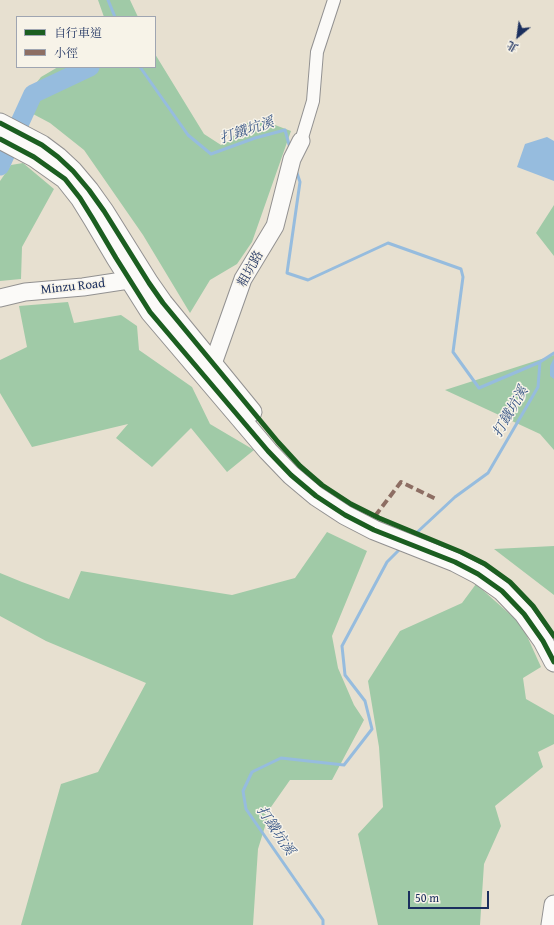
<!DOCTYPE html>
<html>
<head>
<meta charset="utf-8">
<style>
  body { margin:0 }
  #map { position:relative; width:554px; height:925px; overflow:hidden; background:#e7e0d0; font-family:"Gentium Book Plus","Noto Serif TC",serif }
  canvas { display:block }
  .legend { position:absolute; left:16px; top:16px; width:140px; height:52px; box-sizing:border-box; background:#f7f3e8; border:1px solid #9fa5b1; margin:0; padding:5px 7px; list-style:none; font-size:12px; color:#1b2f5e }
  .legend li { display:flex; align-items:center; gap:8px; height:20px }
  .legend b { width:20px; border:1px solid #9fa5b1 }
  .north { position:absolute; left:498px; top:16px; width:40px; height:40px; -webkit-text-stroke:3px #f7f3e8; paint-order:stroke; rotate:209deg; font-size:11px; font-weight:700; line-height:16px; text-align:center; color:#1b2f5e }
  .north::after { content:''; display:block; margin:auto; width:14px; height:18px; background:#1b2f5e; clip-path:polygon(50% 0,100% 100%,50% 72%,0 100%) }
  .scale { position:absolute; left:408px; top:891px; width:81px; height:18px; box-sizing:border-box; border:2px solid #1b2f5e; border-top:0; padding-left:5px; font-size:12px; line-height:14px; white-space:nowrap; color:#1b2f5e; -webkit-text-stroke:3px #f7f3e8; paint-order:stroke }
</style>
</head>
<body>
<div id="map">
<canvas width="554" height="925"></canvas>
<ul class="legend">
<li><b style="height:5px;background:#1b5e20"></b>自行車道</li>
<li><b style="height:5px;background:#8d6e63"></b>小徑</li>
</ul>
<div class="north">北</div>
<div class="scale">50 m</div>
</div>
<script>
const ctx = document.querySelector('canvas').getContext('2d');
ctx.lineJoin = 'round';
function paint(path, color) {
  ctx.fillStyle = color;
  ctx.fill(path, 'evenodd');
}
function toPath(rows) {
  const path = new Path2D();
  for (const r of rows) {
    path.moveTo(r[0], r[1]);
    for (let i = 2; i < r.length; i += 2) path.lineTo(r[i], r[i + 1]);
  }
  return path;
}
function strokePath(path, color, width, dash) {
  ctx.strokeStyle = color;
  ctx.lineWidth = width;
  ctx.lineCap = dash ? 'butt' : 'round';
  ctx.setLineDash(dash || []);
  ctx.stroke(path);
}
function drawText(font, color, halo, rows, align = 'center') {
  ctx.font = font + ' "Gentium Book Plus","Noto Serif TC",serif';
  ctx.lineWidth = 3;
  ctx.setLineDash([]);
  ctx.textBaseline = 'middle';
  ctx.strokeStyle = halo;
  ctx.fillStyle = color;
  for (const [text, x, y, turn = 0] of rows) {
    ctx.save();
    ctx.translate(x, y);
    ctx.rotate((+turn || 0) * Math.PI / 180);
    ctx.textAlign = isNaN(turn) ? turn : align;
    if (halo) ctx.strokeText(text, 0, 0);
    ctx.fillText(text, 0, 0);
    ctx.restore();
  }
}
const forest = toPath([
  [98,0,130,0,138,17,104,17],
  [155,54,204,134,221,145,232,138,245,123,267,122,291,131,252,242,237,264,210,280,190,313,143,235,84,150,50,123,18,106,41,77,58,67,155,67],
  [23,163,54,189,22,247,21,279,0,281,0,181,11,165],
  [554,205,554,256,536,233],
  [68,302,74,323,121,315,137,326,139,350,192,387,210,424,254,450,227,472,191,428,152,467,116,438,128,424,32,447,0,393,0,360,27,347,19,306],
  [554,355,554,450,540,434,445,390],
  [327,532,367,551,332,636,338,668,354,705,364,720,332,780,290,780,271,807,258,849,253,925,21,925,61,784,98,772,146,683,46,641,0,616,0,573,22,582,69,599,81,571,232,595,295,578],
  [554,546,554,595,494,549],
  [476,584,522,625,541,667,523,678,526,699,554,715,554,744,538,752,543,767,495,806,501,826,484,864,480,925,378,925,358,834,383,807,379,747,368,681,400,631,462,603]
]);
const water = toPath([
  [547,137,554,141,554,181,517,167,525,144],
  [554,358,554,379,550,376,550,366]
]);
const stream = toPath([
  [108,0,115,17],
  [140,67,188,135,211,154,255,138,285,130,290,148],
  [296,170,300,182,287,273,308,280,388,243,461,269,463,277,453,352,479,388,540,362,538,387,488,473,455,497,412,537],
  [540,362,554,353],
  [323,925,323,920,246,809,243,791,252,772,281,758,344,765,372,729,365,701,345,675,342,646,387,562,401,548]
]);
const river = toPath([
  [0,166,33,94,90,67]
]);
const street = toPath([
  [301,141,313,101,317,52,334,0]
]);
const secondary = toPath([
  [0,298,25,292,83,287,142,278],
  [209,375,243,279,275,226,292,159,301,141]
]);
const primary = toPath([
  [0,123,42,145,58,157,73,171,89,190,104,211,149,283,163,303,252,412],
  [0,139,34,157,65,179,80,198,93,219,116,258,150,312,268,451,291,475,316,496,345,515,374,530,455,562,478,574,502,591,524,614,543,641,554,662],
  [551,925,554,905]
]);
const quiet = toPath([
  [375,516,401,482,438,500]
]);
const cycleway = toPath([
  [0,123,42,145,58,157,73,171,89,190,104,211,149,283,163,303,278,442,300,466,322,485,351,504,379,518,461,552,485,564,510,582,533,606,554,636],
  [0,139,34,157,65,179,80,198,93,219,116,258,150,312,268,451,291,475,316,496,345,515,374,530,455,562,478,574,502,591,524,614,543,641,554,662]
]);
const streetNames = [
  ["粗坑路",251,269,-61],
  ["Minzu Road",73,287,-6]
];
const waterNames = [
  ["打鐵坑溪",247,131,-18],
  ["打鐵坑溪",511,412,-60],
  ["打鐵坑溪",275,831,56]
];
paint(forest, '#a0caa7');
paint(water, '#96bcde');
strokePath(stream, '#96bcde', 3);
strokePath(river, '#96bcde', 19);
strokePath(street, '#929191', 14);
strokePath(secondary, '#929191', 19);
strokePath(primary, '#929191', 21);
strokePath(street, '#fbfaf8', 12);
strokePath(secondary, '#fbfaf8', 17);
strokePath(primary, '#fbfaf8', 19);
strokePath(quiet, '#8d6e63', 4, [8, 4]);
strokePath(cycleway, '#1b5e20', 5);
drawText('13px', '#1b2f5e', '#f7f3e8', streetNames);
drawText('italic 14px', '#365586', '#f7f3e8', waterNames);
</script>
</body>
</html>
